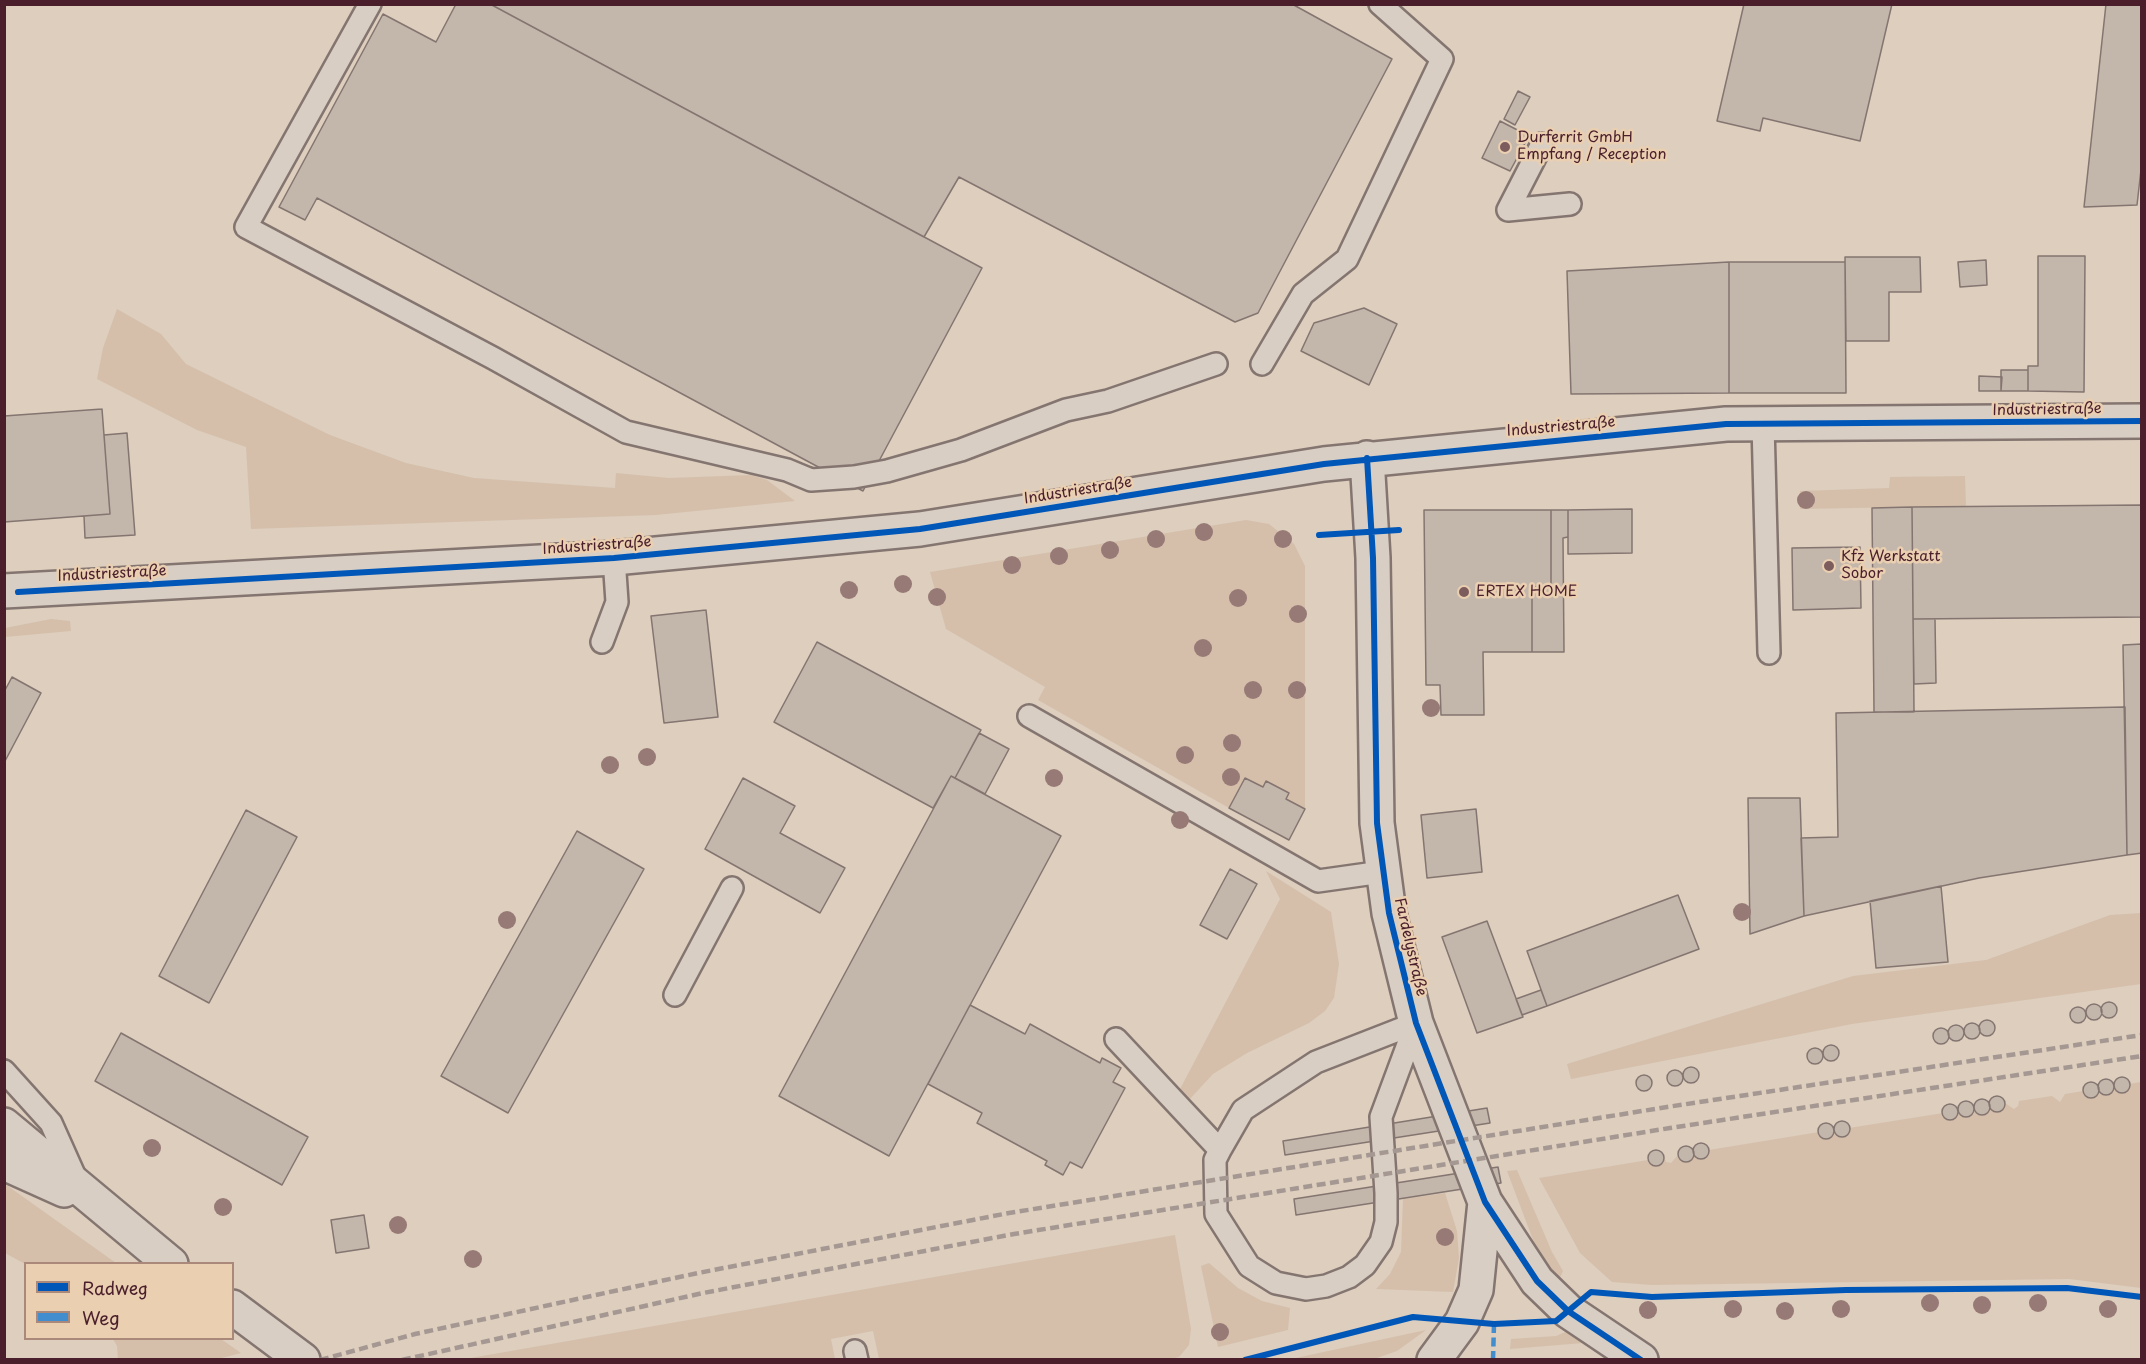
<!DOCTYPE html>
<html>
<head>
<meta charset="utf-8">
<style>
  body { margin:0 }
  #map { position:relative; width:2146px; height:1364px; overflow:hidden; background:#ddcebe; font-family:"Playpen Sans",sans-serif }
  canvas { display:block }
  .frame { position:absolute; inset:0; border:6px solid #4a1f2b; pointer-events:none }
  .legend { position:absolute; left:24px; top:1262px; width:210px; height:78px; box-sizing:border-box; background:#eacfb1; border:2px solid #aa897b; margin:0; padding:8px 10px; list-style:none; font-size:18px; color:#4a1f2b }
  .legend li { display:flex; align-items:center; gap:12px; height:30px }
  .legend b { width:30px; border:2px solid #aa897b }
</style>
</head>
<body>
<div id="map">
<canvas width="2146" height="1364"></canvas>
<div class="frame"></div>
<ul class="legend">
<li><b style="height:8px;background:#0057b8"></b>Radweg</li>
<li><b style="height:8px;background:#418dcd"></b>Weg</li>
</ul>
</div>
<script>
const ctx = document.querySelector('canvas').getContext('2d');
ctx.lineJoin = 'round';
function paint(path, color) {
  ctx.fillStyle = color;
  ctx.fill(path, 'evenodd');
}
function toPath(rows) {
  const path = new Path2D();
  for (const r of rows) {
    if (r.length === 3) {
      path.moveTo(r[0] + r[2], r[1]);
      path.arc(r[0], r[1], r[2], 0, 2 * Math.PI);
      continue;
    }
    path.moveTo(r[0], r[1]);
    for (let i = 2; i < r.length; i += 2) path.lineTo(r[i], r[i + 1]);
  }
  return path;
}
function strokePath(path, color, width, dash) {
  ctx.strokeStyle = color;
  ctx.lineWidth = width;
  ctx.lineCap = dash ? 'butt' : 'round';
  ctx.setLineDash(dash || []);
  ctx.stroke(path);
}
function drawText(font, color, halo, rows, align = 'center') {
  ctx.font = font + ' "Playpen Sans",sans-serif';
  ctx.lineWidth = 5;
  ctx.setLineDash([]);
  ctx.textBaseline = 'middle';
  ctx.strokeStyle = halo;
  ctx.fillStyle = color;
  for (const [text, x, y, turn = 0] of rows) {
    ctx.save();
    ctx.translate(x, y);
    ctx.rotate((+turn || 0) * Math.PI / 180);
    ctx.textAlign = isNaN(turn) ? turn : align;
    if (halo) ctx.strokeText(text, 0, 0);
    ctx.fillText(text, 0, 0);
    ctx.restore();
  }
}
const green = toPath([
  [117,309,161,334,186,364,330,435,406,463,474,478,615,488,616,473,669,478,751,475,767,480,795,501,656,515,251,529,246,447,197,430,97,379,103,348],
  [1965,476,1966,506,1800,509,1800,491,1889,488,1890,477],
  [1246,520,1269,524,1294,544,1305,566,1305,809,1245,778,1229,808,1038,700,1045,687,946,629,930,572],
  [51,619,70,621,71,631,5,637,5,628],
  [1266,871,1331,912,1339,964,1334,998,1325,1011,1309,1023,1247,1053,1213,1074,1188,1101,1179,1091,1280,899],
  [2141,913,2141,984,1852,1024,1571,1079,1567,1064,1853,976,1986,960,2110,915],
  [2141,1082,2141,1288,2069,1279,1652,1285,1612,1282,1580,1253,1539,1178,1648,1160,1651,1165,1657,1166,1662,1163,1664,1157,1666,1162,1671,1163,1678,1155,1681,1160,1687,1161,1692,1158,1694,1152,1703,1159,1708,1156,1709,1150,1819,1132,1822,1138,1828,1139,1833,1136,1834,1130,1837,1135,1843,1137,1848,1133,1849,1128,1943,1113,1946,1118,1952,1119,1957,1116,1958,1111,1961,1116,1967,1117,1972,1114,1974,1108,1977,1113,1983,1115,1988,1111,1989,1106,1992,1111,1998,1112,2005,1103,2014,1109,2018,1106,2019,1101,2052,1096,2060,1102,2065,1094,2083,1091,2086,1096,2092,1098,2097,1094,2098,1088,2102,1094,2108,1095,2113,1092,2114,1086,2117,1091,2123,1092,2128,1089,2129,1084],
  [1517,1170,1552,1252,1563,1271,1558,1282,1538,1253,1507,1171],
  [4,1184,5,1184,116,1263,25,1264,5,1253],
  [1445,1193,1457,1231,1459,1258,1453,1292,1376,1289,1390,1274,1401,1252,1403,1199],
  [1175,1235,1191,1329,1189,1345,1179,1357,1170,1359,879,1359,873,1331,831,1339,835,1359,465,1359],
  [1209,1263,1238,1288,1262,1301,1290,1308,1288,1330,1218,1347,1201,1266],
  [1426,1330,1397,1351,1377,1358,1291,1359],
  [1570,1330,1584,1339,1583,1343,1510,1349,1511,1339,1556,1336],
  [113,1339,221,1339,241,1353,218,1359,118,1359,117,1346]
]);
const building = toPath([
  [456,4,490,4,982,268,863,491,317,198,305,220,279,207,383,14,436,42,456,4],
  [490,4,1292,4,1392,59,1258,313,1235,322,959,177,924,237,490,4],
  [1744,4,1892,4,1860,141,1763,118,1760,131,1717,121,1744,4],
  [2106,4,2142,4,2142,161,2137,205,2084,207,2106,4],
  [1518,91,1530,97,1515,125,1504,119,1518,91],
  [1500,121,1529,136,1510,171,1482,158,1500,121],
  [2038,256,2085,256,2084,392,2028,391,2028,366,2038,366,2038,256],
  [1845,257,1920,257,1921,292,1889,292,1889,341,1846,341,1845,257],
  [1986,260,1987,285,1960,287,1958,262,1986,260],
  [1729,262,1845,262,1846,393,1729,393,1729,262],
  [1729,262,1729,393,1571,394,1567,271,1729,262],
  [1364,308,1397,324,1369,385,1301,351,1314,323,1364,308],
  [2001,370,2028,370,2028,391,2001,391,2001,370],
  [1979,376,2002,377,2001,391,1979,391,1979,376],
  [102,409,110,514,4,522,4,416,102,409],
  [127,433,135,535,85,538,84,516,110,514,104,435,127,433],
  [2142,505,2142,617,1913,619,1912,507,2142,505],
  [1912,507,1914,712,1874,712,1872,508,1912,507],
  [1632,509,1632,553,1568,554,1568,510,1632,509],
  [1424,510,1551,510,1551,586,1532,587,1532,652,1483,652,1484,715,1441,715,1440,685,1426,685,1424,510],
  [1551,510,1568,510,1568,537,1563,538,1564,652,1532,652,1532,587,1551,586,1551,510],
  [1860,547,1861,608,1793,610,1792,548,1860,547],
  [706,610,718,717,664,723,651,616,706,610],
  [1913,619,1935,619,1936,683,1914,684,1913,619],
  [817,642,981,730,955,778,951,776,933,808,774,722,817,642],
  [2142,644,2142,853,2127,855,2123,645,2142,644],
  [12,677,41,693,4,763,4,692,12,677],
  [2125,707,2127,855,1979,878,1804,916,1801,838,1838,837,1836,713,2125,707],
  [979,733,1009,749,985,794,955,778,979,733],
  [951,776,1061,836,889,1156,779,1096,951,776],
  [743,778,795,806,780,833,845,868,820,913,705,849,743,778],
  [1245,778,1263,787,1266,781,1289,793,1286,799,1305,809,1289,840,1229,808,1245,778],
  [1748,798,1800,798,1804,916,1750,934,1748,798],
  [1476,809,1482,872,1427,878,1421,815,1476,809],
  [246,810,297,837,209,1003,159,976,246,810],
  [577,831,644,869,508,1113,441,1076,577,831],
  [1230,869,1257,884,1227,939,1200,925,1230,869],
  [1941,886,1948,962,1876,968,1870,901,1941,886],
  [1678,895,1699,949,1547,1006,1527,951,1678,895],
  [1487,921,1523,1017,1477,1033,1442,937,1487,921],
  [1541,990,1547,1006,1522,1015,1516,999,1541,990],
  [2109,1010,8],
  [2094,1012,8],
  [970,1005,1025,1034,1030,1024,1100,1063,1102,1058,1121,1068,1113,1082,1125,1088,1082,1168,1070,1162,1063,1175,1045,1165,1047,1161,977,1123,982,1113,928,1084,970,1005],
  [2078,1015,8],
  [1987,1028,8],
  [1972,1031,8],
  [1956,1033,8],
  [1941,1036,8],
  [121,1033,308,1137,282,1185,95,1081,121,1033],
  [1831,1053,8],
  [1815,1056,8],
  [1691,1075,8],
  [1675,1078,8],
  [1644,1083,8],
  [2122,1085,8],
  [2106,1087,8],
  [2091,1090,8],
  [1997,1104,8],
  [1982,1107,8],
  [1966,1109,8],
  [1950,1112,8],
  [1487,1108,1490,1123,1285,1155,1283,1141,1487,1108],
  [1842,1129,8],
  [1826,1131,8],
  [1701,1151,8],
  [1686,1154,8],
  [1656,1158,8],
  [1498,1167,1501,1183,1296,1215,1294,1199,1498,1167],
  [364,1215,369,1248,336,1253,331,1220,364,1215]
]);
const service = toPath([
  [370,4,246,227,493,358,626,432,787,470,811,480,854,477,887,471,961,450,1066,410,1108,401,1216,364],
  [1508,210,1542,144],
  [1508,210,1570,204],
  [1262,364,1303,294,1347,259,1442,59,1380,4],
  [1763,424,1769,653],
  [602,642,617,602,614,558],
  [1029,716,1318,881,1382,872],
  [675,995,732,888],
  [1416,1023,1381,1117,1386,1193,1386,1222,1381,1242,1365,1265,1349,1277,1326,1286,1306,1289,1276,1283,1249,1266,1216,1214,1215,1160,1220,1150,1243,1110,1316,1062,1416,1023],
  [1116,1039,1220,1150],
  [4,1071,51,1123,76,1179],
  [855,1351,857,1360]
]);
const tertiary = toPath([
  [1367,458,1373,558,1377,823,1389,913,1416,1023,1485,1202,1537,1281,1568,1311,1641,1360],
  [4,591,614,558,920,529,1324,464,1726,424,2142,421],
  [4,1125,171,1264],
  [4,1163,64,1190],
  [232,1307,303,1360],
  [1434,1360,1462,1322,1476,1290,1485,1202]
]);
const rail = toPath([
  [320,1360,415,1334,698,1273,1009,1213,1667,1107,2142,1035],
  [402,1360,703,1293,1014,1234,1670,1128,2142,1056]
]);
const quiet = toPath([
  [1493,1360,1494,1324]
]);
const cycleway = toPath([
  [1367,458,1373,558,1377,823,1389,913,1416,1023,1485,1202,1537,1281,1568,1311,1641,1360],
  [1319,535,1399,530],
  [18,592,614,558,920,529,1324,464,1726,424,2142,421],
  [1245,1360,1413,1317,1494,1324,1556,1321,1591,1292,1652,1297,1846,1290,2067,1288,2142,1297]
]);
const trees = [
  [1806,500],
  [1204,532],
  [1156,539],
  [1283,539],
  [1110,550],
  [1059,556],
  [1012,565],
  [903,584],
  [849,590],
  [937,597],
  [1238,598],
  [1298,614],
  [1203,648],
  [1253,690],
  [1297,690],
  [1431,708],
  [1232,743],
  [1185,755],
  [647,757],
  [610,765],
  [1231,777],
  [1054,778],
  [1180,820],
  [1742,912],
  [507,920],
  [152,1148],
  [223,1207],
  [398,1225],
  [1445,1237],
  [473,1259],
  [1930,1303],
  [2038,1303],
  [1982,1305],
  [1733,1309],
  [1841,1309],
  [2108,1309],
  [1648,1310],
  [1785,1311],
  [1220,1332]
];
const markers = [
  [1505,147,6,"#7d5c5e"],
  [1829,566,6,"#7d5c5e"],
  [1464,592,6,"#7d5c5e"]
];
const poiNames = [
  ["Durferrit GmbH",1517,138],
  ["Empfang / Reception",1517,155],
  ["Kfz Werkstatt",1841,557],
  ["Sobor",1841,574],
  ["ERTEX HOME",1476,592]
];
const streetNames = [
  ["Industriestraße",2047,410,-1],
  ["Industriestraße",1561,427,-5],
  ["Industriestraße",1078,491,-9],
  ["Industriestraße",597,546,-4],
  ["Industriestraße",112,574,-3],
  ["Fardelystraße",1410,947,77]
];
paint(green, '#d5bfab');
paint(building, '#c3b6ab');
strokePath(building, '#847570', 1.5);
strokePath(service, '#847570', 26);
strokePath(tertiary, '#847570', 38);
strokePath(service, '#d8cec3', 21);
strokePath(tertiary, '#d8cec3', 33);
strokePath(rail, '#a59892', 4.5, [9, 4.5]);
strokePath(quiet, '#418dcd', 4.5, [9, 4.5]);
strokePath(cycleway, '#0057b8', 6);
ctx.fillStyle = '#977a76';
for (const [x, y] of trees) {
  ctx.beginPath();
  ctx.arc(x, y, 9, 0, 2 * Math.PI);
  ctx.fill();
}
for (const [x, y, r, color] of markers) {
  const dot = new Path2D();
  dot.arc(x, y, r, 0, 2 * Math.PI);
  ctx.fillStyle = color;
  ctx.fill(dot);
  strokePath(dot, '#eacfb1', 2);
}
drawText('15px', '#4a1f2b', '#eacfb1', poiNames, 'left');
drawText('15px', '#4a1f2b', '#eacfb1', streetNames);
</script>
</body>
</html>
